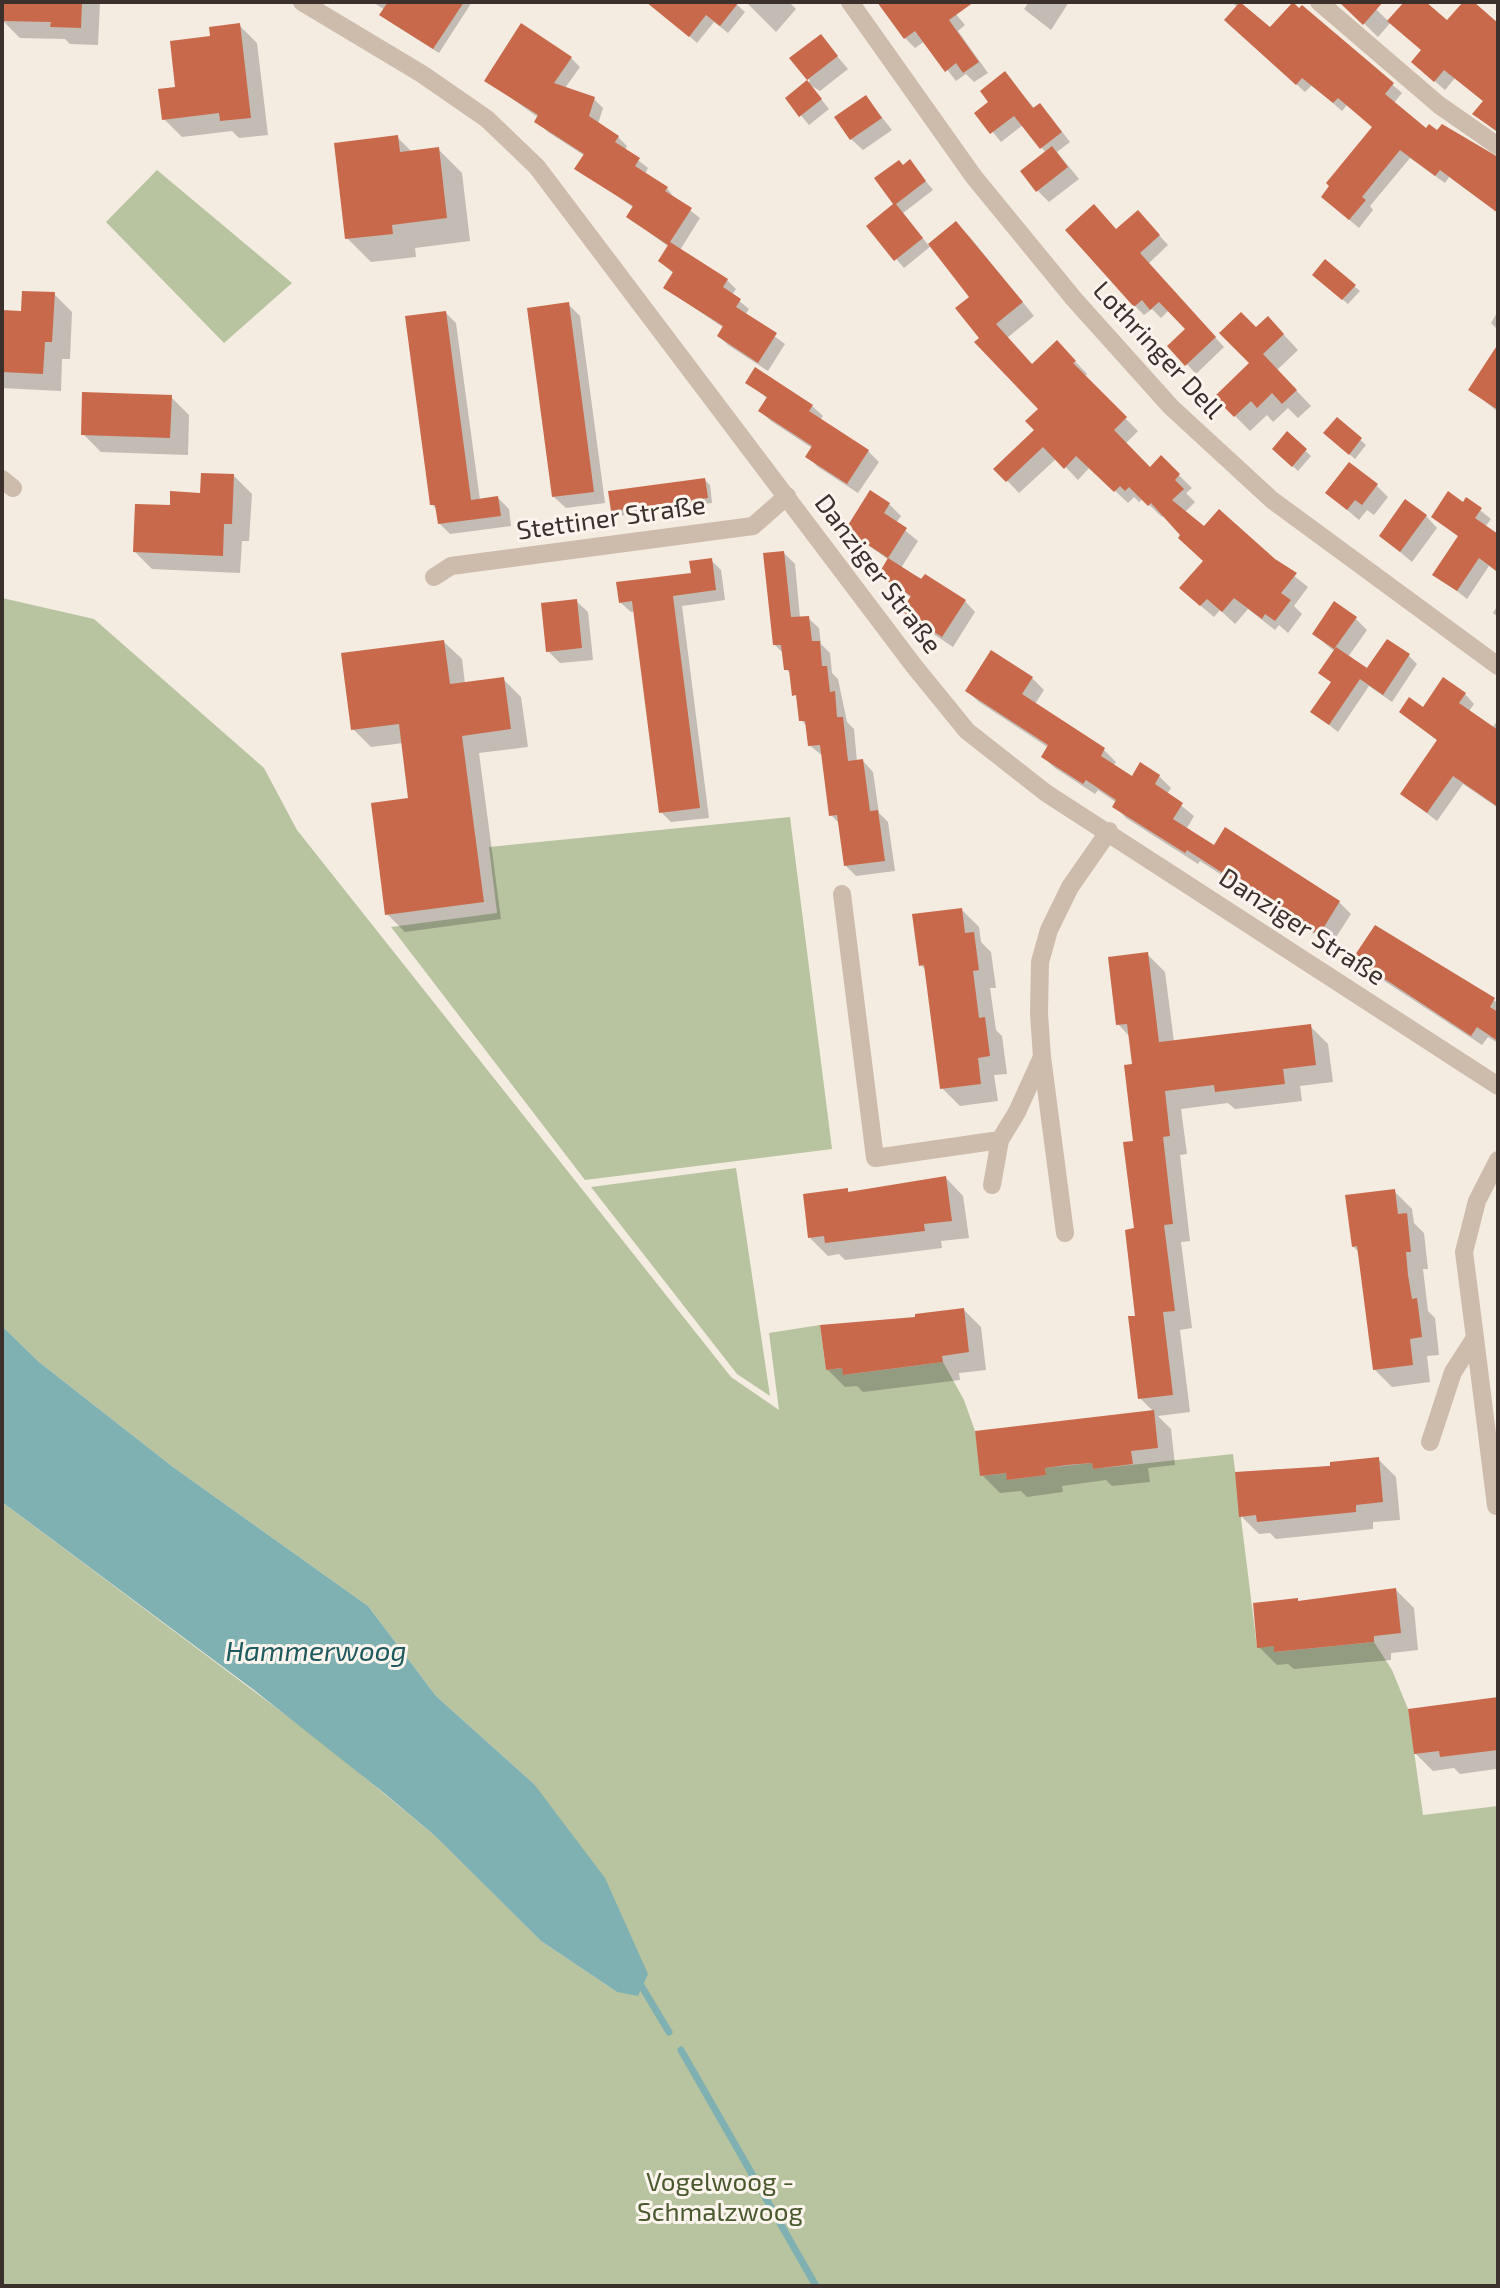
<!DOCTYPE html>
<html>
<head>
<meta charset="utf-8">
<style>
  body { margin:0 }
  #map { position:relative; width:1500px; height:2288px; overflow:hidden; background:#f4ebe1; font-family:"Exo 2",sans-serif }
  canvas { display:block }
  .frame { position:absolute; inset:0; border:4px solid #3b302b; pointer-events:none }
</style>
</head>
<body>
<div id="map">
<canvas width="1500" height="2288"></canvas>
<div class="frame"></div>
</div>
<script>
const ctx = document.querySelector('canvas').getContext('2d');
ctx.lineJoin = 'round';
function paint(path, color) {
  ctx.fillStyle = color;
  ctx.fill(path, 'evenodd');
}
function toPath(rows) {
  const path = new Path2D();
  for (const r of rows) {
    path.moveTo(r[0], r[1]);
    for (let i = 2; i < r.length; i += 2) path.lineTo(r[i], r[i + 1]);
  }
  return path;
}
function strokePath(path, color, width, dash) {
  ctx.strokeStyle = color;
  ctx.lineWidth = width;
  ctx.lineCap = dash ? 'butt' : 'round';
  ctx.setLineDash(dash || []);
  ctx.stroke(path);
}
function drawText(font, color, halo, rows, align = 'center') {
  ctx.font = font + ' "Exo 2",sans-serif';
  ctx.lineWidth = 6;
  ctx.setLineDash([]);
  ctx.textBaseline = 'middle';
  ctx.strokeStyle = halo;
  ctx.fillStyle = color;
  for (const [text, x, y, turn = 0] of rows) {
    ctx.save();
    ctx.translate(x, y);
    ctx.rotate((+turn || 0) * Math.PI / 180);
    ctx.textAlign = isNaN(turn) ? turn : align;
    if (halo) ctx.strokeText(text, 0, 0);
    ctx.fillText(text, 0, 0);
    ctx.restore();
  }
}
const green = toPath([
  [157,170,292,283,224,343,106,222],
  [2,598,94,619,264,768,297,830,731,1377,779,1410,769,1333,820,1325,826,1370,842,1368,844,1375,943,1362,964,1400,975,1431,981,1476,1006,1473,1008,1480,1046,1475,1045,1468,1092,1463,1093,1469,1233,1454,1257,1647,1274,1646,1275,1652,1374,1642,1392,1670,1408,1709,1423,1815,1498,1806,1498,2286,2,2286,2,1502,323,1743,434,1835,541,1941,617,1992,534,1784,436,1696,368,1606,173,1467,39,1362,2,1326],
  [790,817,832,1149,585,1180,391,927,497,913,489,847],
  [736,1168,770,1396,737,1374,591,1187]
]);
const water = toPath([
  [2,1326,39,1362,173,1467,368,1606,436,1696,534,1784,605,1878,648,1974,638,1996,617,1992,541,1941,434,1835,384,1793,254,1690,2,1502]
]);
const shadow = toPath([
  [3,2,100,2,98,45,70,44,65,39,20,38,2,20],
  [373,2,472,2,439,53,387,20,385,10],
  [680,2,734,2,745,12,728,33,714,22,697,43,668,17],
  [746,2,789,2,796,9,776,32],
  [879,2,929,2,931,5,946,2,965,25,958,31,988,73,974,82,966,74,956,81,925,41,915,48,905,38],
  [1029,2,1069,2,1051,30,1024,9],
  [1231,2,1243,2,1241,4,1270,30,1303,7,1402,93,1393,104,1426,131,1498,165,1498,213,1449,177,1445,183,1410,158,1370,206,1373,210,1359,228,1332,205,1374,127,1347,105,1342,111,1312,85,1305,92,1235,29,1238,7],
  [1342,2,1379,2,1374,7,1389,22,1406,2,1423,2,1447,23,1466,2,1471,2,1498,25,1498,133,1474,114,1484,102,1455,78,1445,90,1423,71,1423,51,1391,22,1378,37],
  [239,25,257,43,268,135,239,138,232,131,182,137,164,119,177,88,212,38],
  [820,36,848,69,820,91,810,85,829,109,809,125,787,99,810,81,792,58],
  [571,58,580,67,565,88,594,99,603,108,598,124,618,137,627,146,625,150,648,168,645,174,667,188,675,199,700,218,680,250,727,280,736,289,732,295,749,309,745,315,785,344,768,371,728,345,719,336,724,328,665,288,674,274,660,261,669,247,628,217,634,208,577,168,585,156,548,132,539,123,539,118,486,80],
  [1005,74,1035,109,1040,106,1049,115,1070,142,1057,152,1079,179,1049,202,1037,190,1046,153,1023,125,1001,142,977,113,991,102],
  [866,97,892,130,863,150,851,139],
  [397,137,412,152,438,149,462,173,470,241,415,248,416,257,371,262,347,238],
  [910,162,933,190,903,213,929,246,956,224,969,236,1034,316,1007,338,1032,365,1069,355,1087,374,1084,377,1138,431,1125,444,1150,469,1161,458,1192,488,1186,493,1195,502,1185,512,1204,529,1274,560,1308,587,1294,606,1302,614,1288,633,1279,625,1275,630,1248,609,1235,624,1220,610,1214,617,1194,600,1205,561,1164,515,1162,517,1143,499,1139,502,1134,497,1128,503,1090,467,1078,480,1057,458,1019,493,996,469,1037,431,1040,409,981,338,971,297,931,246,904,268,868,226,895,205,904,167],
  [1147,222,1168,245,1148,264,1224,347,1196,374,1170,346,1187,330,1169,310,1161,318,1152,309,1144,315,1135,306,1117,231],
  [1320,280,1354,286,1360,291,1348,304],
  [54,294,72,312,70,359,62,359,61,391,2,388,2,312,22,313],
  [568,304,580,316,605,503,566,508,554,497],
  [1498,311,1498,330,1491,323],
  [446,313,456,323,480,500,498,498,509,509,511,526,450,534,439,523,437,510,432,504],
  [1256,330,1283,334,1298,350,1277,370,1311,406,1298,418,1288,408,1273,422,1267,415,1250,431,1216,397,1251,363],
  [1484,369,1498,379,1498,412,1471,390],
  [747,382,812,406,823,416,820,420,868,451,879,462,858,493,818,467,807,456,812,448,771,421,760,411,768,399],
  [171,397,189,415,188,455,101,452,83,434],
  [1337,419,1366,445,1355,459,1331,438],
  [1287,434,1311,456,1298,471,1274,449],
  [234,476,252,494,249,541,242,541,240,573,152,569,134,551,171,507,202,495],
  [705,480,710,485,712,503,618,516,613,510],
  [1377,486,1388,497,1374,515,1367,510,1359,520,1327,493],
  [1466,499,1491,519,1485,527,1498,536,1498,573,1489,566,1467,599,1435,574,1459,537,1433,517,1463,504],
  [889,504,901,516,896,523,918,541,901,568,965,601,975,612,953,647,914,621,903,611,911,598,880,574,889,560,847,530],
  [1426,516,1437,528,1412,562,1381,536],
  [784,553,795,564,800,618,808,618,819,628,821,644,830,653,832,673,838,679,847,722,854,729,857,762,863,761,873,772,879,813,888,822,895,871,856,876,845,865,840,824,831,815,823,756,809,745,808,727,801,720,792,675,786,669,784,654,775,645],
  [711,560,721,570,725,600,682,606,709,818,671,822,661,812,636,611,631,612,620,602,693,575],
  [576,601,588,612,593,660,560,663,548,651],
  [1498,605,1498,617,1493,613],
  [1355,618,1367,630,1348,657,1367,671,1409,656,1417,664,1392,702,1369,686,1338,732,1313,712,1332,683,1320,673,1335,652,1314,634],
  [444,642,462,659,465,684,503,679,521,697,528,747,479,753,501,919,405,932,387,914,410,799,403,743,371,747,353,729],
  [1032,678,1044,690,1035,704,1104,750,1116,762,1113,766,1132,778,1141,765,1159,776,1171,788,1167,794,1194,816,1187,828,1214,847,1339,902,1351,914,1331,945,1200,861,1198,864,1126,818,1115,806,1117,803,1098,790,1095,794,1055,768,1043,757,1049,748,979,702,967,691],
  [1465,694,1474,704,1469,711,1492,728,1498,720,1498,808,1463,784,1437,821,1402,794,1438,741,1401,712,1423,709],
  [962,910,979,927,981,942,991,952,996,988,990,988,996,1030,1002,1036,1007,1074,994,1075,998,1101,960,1106,942,1088,927,971,921,965],
  [1376,927,1498,1003,1498,1043,1488,1037,1482,1045,1366,969,1356,958],
  [1147,954,1165,972,1174,1042,1310,1026,1328,1044,1333,1082,1300,1086,1302,1101,1235,1109,1228,1103,1181,1109,1187,1154,1180,1155,1190,1241,1181,1242,1192,1328,1180,1330,1190,1412,1158,1416,1171,1429,1175,1465,1148,1468,1150,1482,1112,1486,1106,1480,1062,1486,1063,1492,1027,1497,1021,1491,1000,1493,982,1475,1153,1411,1140,1398,1134,1065,1130,1037,1118,1024],
  [946,1178,963,1196,969,1238,941,1241,942,1248,845,1260,839,1254,828,1256,810,1238,847,1190,850,1193],
  [1394,1191,1412,1209,1414,1223,1424,1233,1428,1269,1423,1269,1428,1311,1435,1318,1439,1355,1427,1356,1430,1382,1392,1387,1374,1369,1359,1252,1353,1246],
  [963,1309,981,1327,986,1370,959,1373,960,1380,863,1392,857,1386,845,1387,827,1369,917,1319],
  [1378,1459,1396,1477,1400,1520,1373,1522,1373,1529,1276,1539,1270,1533,1259,1534,1241,1516,1237,1473,1279,1469,1283,1472],
  [1396,1590,1414,1608,1418,1650,1391,1653,1391,1660,1294,1669,1288,1664,1277,1665,1259,1647,1297,1600,1300,1603],
  [1498,1699,1496,1769,1460,1774,1454,1768,1433,1771,1415,1753,1410,1711]
]);
const stream = toPath([
  [642,1987,669,2032],
  [681,2050,816,2286]
]);
const building = toPath([
  [2,2,82,2,81,28,50,27,51,22,2,21],
  [388,2,464,2,433,49,379,15],
  [646,2,739,2,720,26,706,15,689,37],
  [877,2,974,2,949,20,979,62,963,73,956,63,945,72,915,31,904,39],
  [1240,2,1270,27,1293,2,1299,8,1302,5,1394,83,1385,94,1426,128,1429,124,1437,130,1442,124,1498,157,1498,213,1440,170,1435,176,1400,150,1362,197,1366,200,1349,220,1321,197,1329,186,1326,183,1372,127,1338,98,1333,103,1302,78,1296,85,1224,20],
  [1339,2,1383,2,1363,25],
  [1404,2,1426,2,1447,20,1463,2,1474,2,1498,23,1498,132,1472,114,1483,101,1444,70,1434,82,1411,62,1421,50,1387,21],
  [240,23,251,118,220,121,219,113,162,120,158,89,175,87,170,41,210,36,209,27],
  [521,23,572,57,554,83,595,97,589,116,619,136,615,142,640,158,635,166,668,187,665,191,692,208,670,242,728,279,723,287,741,299,736,307,777,333,758,363,717,336,723,326,663,288,673,272,658,261,668,245,626,217,633,206,574,169,584,154,534,122,538,115,484,81],
  [821,34,838,56,807,80,789,58],
  [1005,71,1033,108,1040,103,1062,132,1040,149,1014,116,990,134,974,113,988,102,980,91],
  [807,80,822,99,799,117,785,98],
  [866,95,882,118,850,140,834,117],
  [398,135,400,152,439,147,447,218,392,225,393,234,345,239,334,143],
  [1052,146,1068,167,1036,192,1020,171],
  [910,159,926,181,896,204,923,238,894,261,866,226,893,204,874,178,899,160,903,165],
  [1094,204,1116,229,1138,210,1160,235,1140,253,1216,337,1185,366,1167,346,1185,329,1159,302,1150,310,1142,300,1134,307,1065,230],
  [956,221,1023,302,996,324,1032,364,1057,340,1076,361,1073,363,1127,417,1114,430,1150,467,1161,455,1180,474,1175,480,1184,489,1172,500,1204,526,1219,509,1275,559,1297,573,1281,593,1291,600,1275,621,1265,614,1262,619,1234,598,1222,612,1207,599,1200,606,1179,588,1203,561,1178,538,1180,535,1151,503,1148,506,1129,487,1125,491,1120,486,1114,492,1076,456,1064,469,1043,447,1006,482,993,469,1034,430,1025,421,1038,409,974,342,979,338,955,308,969,297,928,244],
  [1325,259,1356,285,1342,300,1312,275],
  [22,291,55,292,52,342,45,342,43,374,2,372,2,310,21,311],
  [569,302,594,492,552,497,527,308],
  [446,311,471,500,498,496,501,516,438,524,435,505,430,505,405,316],
  [1241,312,1256,327,1268,316,1284,334,1263,354,1297,390,1282,404,1272,393,1257,408,1251,401,1234,417,1214,397,1249,363,1219,333],
  [1498,344,1498,410,1468,390],
  [755,367,813,405,809,411,869,450,847,484,805,457,812,446,758,411,767,397,745,383],
  [82,392,172,395,170,438,81,435],
  [1337,417,1362,438,1349,455,1323,433],
  [1287,431,1307,449,1292,467,1272,449],
  [1349,462,1378,484,1362,505,1355,500,1347,510,1325,493],
  [201,473,234,474,232,524,224,524,223,556,133,552,135,504,170,505,170,491,200,493],
  [705,478,708,498,611,511,608,491],
  [870,490,890,503,884,513,907,528,888,558,845,530],
  [1448,491,1463,502,1466,497,1482,508,1475,518,1498,534,1498,572,1479,558,1457,591,1432,575,1458,536,1431,517],
  [1405,499,1427,515,1400,552,1379,536],
  [784,551,791,617,809,616,812,641,820,641,822,666,827,666,830,692,835,691,837,717,843,717,848,761,863,759,870,811,878,810,885,861,844,866,837,815,829,816,820,745,808,746,805,721,799,721,796,695,792,696,789,670,784,670,781,645,773,645,763,553],
  [712,558,716,590,673,596,700,808,659,813,632,601,619,603,616,582,691,573,689,561],
  [888,558,921,579,925,574,966,600,942,637,901,611,911,596,878,575],
  [577,599,582,648,546,652,541,603],
  [1334,601,1357,617,1334,649,1312,634],
  [1387,639,1410,654,1383,695,1360,679,1329,725,1310,712,1331,682,1318,673,1336,647,1367,668,1362,675],
  [444,640,450,684,504,677,511,729,462,736,484,902,385,915,371,803,408,798,399,724,351,730,341,653],
  [991,650,1033,677,1022,694,1105,748,1101,756,1132,776,1140,762,1160,775,1155,784,1183,803,1173,819,1214,845,1225,827,1340,901,1319,935,1187,850,1185,853,1112,807,1116,800,1086,780,1083,784,1041,757,1048,745,965,691],
  [1443,677,1466,693,1459,703,1498,730,1498,807,1453,776,1427,813,1400,794,1437,740,1399,712,1409,697,1423,707],
  [962,908,965,933,974,932,979,970,973,971,976,994,979,1018,985,1017,990,1056,978,1058,981,1084,940,1089,924,965,919,966,912,914],
  [1375,925,1495,998,1490,1007,1498,1012,1498,1041,1477,1027,1471,1036,1353,958],
  [1148,952,1159,1042,1311,1024,1316,1065,1283,1069,1285,1084,1215,1092,1214,1085,1165,1091,1170,1136,1163,1137,1173,1224,1164,1225,1175,1311,1163,1312,1173,1395,1138,1399,1128,1316,1135,1316,1125,1230,1134,1228,1123,1142,1133,1141,1124,1065,1132,1064,1127,1024,1116,1025,1108,957],
  [946,1176,952,1221,924,1224,925,1231,825,1243,824,1236,808,1238,803,1194,848,1188,848,1192],
  [1395,1189,1398,1214,1407,1213,1411,1252,1406,1252,1408,1275,1412,1299,1417,1298,1422,1337,1410,1339,1413,1365,1373,1370,1357,1246,1352,1247,1345,1195],
  [964,1308,969,1352,942,1356,943,1362,843,1375,842,1368,826,1370,820,1325,915,1317,915,1314],
  [1154,1410,1158,1448,1131,1451,1133,1464,1093,1469,1092,1463,1067,1465,1045,1468,1046,1475,1007,1480,1006,1473,980,1476,975,1431],
  [1379,1457,1383,1502,1356,1505,1356,1512,1257,1522,1256,1515,1239,1517,1235,1472,1330,1466,1330,1462],
  [1396,1588,1401,1633,1374,1636,1374,1642,1274,1652,1274,1646,1257,1648,1253,1603,1298,1598,1298,1601],
  [1498,1697,1498,1750,1440,1757,1439,1751,1414,1754,1408,1709]
]);
const street = toPath([
  [302,2,422,74,487,119,537,167,914,666,967,731,1046,793,1498,1086],
  [850,2,974,177,1074,299,1171,407,1272,500,1498,666],
  [1319,2,1439,105,1498,146],
  [2,479,13,488],
  [434,577,451,566,753,526,787,496],
  [842,894,875,1158,1000,1140],
  [1042,1057,1065,1233],
  [992,1185,1000,1140,1017,1112,1042,1057,1039,1014,1040,962,1049,930,1070,887,1109,831],
  [1475,1338,1496,1506],
  [1430,1442,1453,1372,1475,1338,1464,1252,1477,1201,1498,1160]
]);
const streetNames = [
  ["Lothringer Dell",1158,350,47],
  ["Stettiner Straße",611,518,-8],
  ["Danziger Straße",878,574,53],
  ["Danziger Straße",1302,927,33]
];
const parkNames = [
  ["Vogelwoog -",720,2182],
  ["Schmalzwoog",720,2212]
];
const waterNames = [
  ["Hammerwoog",316,1652]
];
paint(green, '#b8c4a0');
paint(water, '#7fb0b2');
paint(shadow, '#0003');
strokePath(stream, '#7fb0b2', 7);
paint(building, '#c8694b');
strokePath(street, '#cdbbac', 18);
drawText('26px', '#3b302b', '#fbf5ee', streetNames);
drawText('26px', '#4a5a2e', '#fbf5ee', parkNames);
drawText('italic 28px', '#1f5a5e', '#fbf5ee', waterNames);
</script>
</body>
</html>
